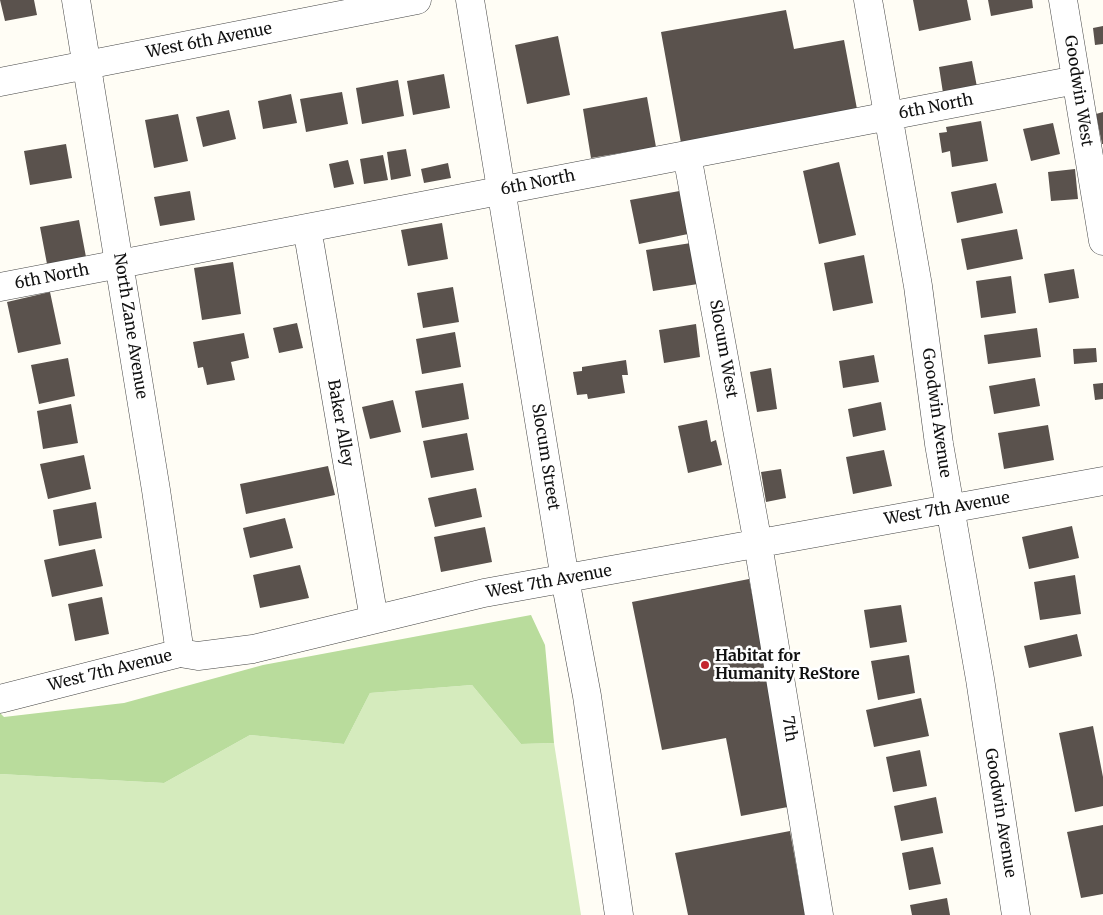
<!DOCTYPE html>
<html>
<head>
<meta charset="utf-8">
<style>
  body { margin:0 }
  canvas { display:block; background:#fffdf5 }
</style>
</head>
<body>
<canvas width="1103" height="915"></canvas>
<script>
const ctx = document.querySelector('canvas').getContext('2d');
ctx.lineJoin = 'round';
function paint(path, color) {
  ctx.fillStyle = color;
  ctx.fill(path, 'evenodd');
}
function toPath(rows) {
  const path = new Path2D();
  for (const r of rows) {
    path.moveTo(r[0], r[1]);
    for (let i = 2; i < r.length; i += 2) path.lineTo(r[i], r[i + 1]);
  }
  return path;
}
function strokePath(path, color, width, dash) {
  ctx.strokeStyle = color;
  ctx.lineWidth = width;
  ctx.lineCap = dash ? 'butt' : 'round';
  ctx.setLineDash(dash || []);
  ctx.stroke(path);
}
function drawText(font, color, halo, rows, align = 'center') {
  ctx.font = font + ' Merriweather,serif';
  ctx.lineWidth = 5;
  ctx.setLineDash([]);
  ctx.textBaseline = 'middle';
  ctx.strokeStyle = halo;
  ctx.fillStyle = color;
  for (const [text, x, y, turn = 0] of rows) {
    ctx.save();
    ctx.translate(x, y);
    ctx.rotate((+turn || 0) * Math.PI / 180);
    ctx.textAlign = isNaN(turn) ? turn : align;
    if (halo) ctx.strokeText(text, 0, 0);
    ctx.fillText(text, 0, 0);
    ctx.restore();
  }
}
const green = toPath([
  [472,685,521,744,554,743,581,915,0,915,0,774,164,783,250,735,344,744,370,693]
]);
const forest = toPath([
  [531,615,545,645,554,743,521,744,472,685,370,693,344,744,250,735,164,783,0,774,0,713,4,717,124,703,263,665]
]);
const building = toPath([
  [0,0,34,0,37,15,5,21],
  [913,0,967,0,971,20,919,31],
  [988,0,1032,0,1033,8,991,16],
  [786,10,794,49,844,40,857,109,681,143,661,32],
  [1103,26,1103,44,1095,45,1093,28],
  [558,36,570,95,527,104,515,45],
  [972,61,977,87,943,93,939,67],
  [444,74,450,108,413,115,407,81],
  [398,80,404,116,362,124,356,88],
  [342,92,348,124,306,132,300,99],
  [291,94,297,123,263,129,258,101],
  [647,97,656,147,591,158,583,109],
  [229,110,236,139,203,147,196,117],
  [1103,112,1103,144,1102,144,1096,114],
  [178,114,188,161,154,168,145,120],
  [981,121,988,161,952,167,950,151,942,153,939,133,947,132,946,127],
  [1053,123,1060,154,1031,161,1023,129],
  [66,144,72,178,30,185,24,151],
  [406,149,411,176,391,180,387,152],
  [383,155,388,180,364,184,360,159],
  [348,160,354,184,334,188,329,164],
  [839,162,856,235,819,244,803,171],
  [448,163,451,178,424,183,421,169],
  [1075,169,1078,199,1051,201,1048,172],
  [996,183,1003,213,957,223,951,192],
  [685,190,693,233,639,244,630,200],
  [190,191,195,220,160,226,154,197],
  [79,220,86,257,47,264,40,227],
  [442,223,448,259,408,266,401,230],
  [1017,229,1023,259,967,270,961,239],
  [691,243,698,284,653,291,646,250],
  [864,255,873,303,833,311,824,263],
  [233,262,241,314,202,320,194,268],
  [1074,269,1079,298,1049,303,1044,274],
  [1011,276,1016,313,981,318,976,281],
  [453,287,459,322,423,328,417,293],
  [50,292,61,344,18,353,7,302],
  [297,323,303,348,279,353,273,328],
  [696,324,700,357,664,363,659,330],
  [1037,328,1041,357,988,364,984,335],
  [455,332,461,367,422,374,416,339],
  [244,333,249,358,231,362,235,380,207,385,203,367,198,368,193,342],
  [1096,348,1097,362,1074,364,1073,349],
  [874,355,879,382,843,388,839,361],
  [68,358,75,396,39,404,31,365],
  [626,360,628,375,622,375,625,393,588,399,587,394,577,395,573,372,582,371,582,367],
  [771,368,777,409,757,412,750,372],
  [1035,378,1040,406,994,414,989,386],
  [463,383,469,419,422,428,415,391],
  [1103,383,1103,399,1095,400,1093,384],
  [393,400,401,432,370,439,362,407],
  [881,402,886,430,853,437,848,409],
  [71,404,78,443,43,449,37,411],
  [707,420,711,442,716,440,722,465,688,473,678,426],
  [1048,425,1054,460,1004,469,998,433],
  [467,433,474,470,431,478,423,441],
  [884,450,892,486,853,494,846,457],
  [84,455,91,489,48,499,40,464],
  [328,466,335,495,246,514,240,484],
  [781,469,786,498,766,502,761,472],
  [476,488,482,517,435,527,428,498],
  [96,502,102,538,59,546,53,510],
  [285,518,293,548,250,558,243,528],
  [1072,526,1079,558,1029,569,1022,537],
  [485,527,492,562,441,572,434,537],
  [95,549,103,586,52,597,44,560],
  [300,565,309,598,260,608,253,575],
  [1075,575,1081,614,1040,620,1034,582],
  [749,579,793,806,741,816,726,738,662,750,632,602],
  [102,597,109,634,75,641,68,604],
  [901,605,907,642,870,648,864,610],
  [1077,634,1082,656,1029,668,1024,646],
  [909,655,915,693,878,700,871,661],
  [921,698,929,736,874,747,866,710],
  [1093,726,1103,777,1103,806,1075,812,1059,733],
  [920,750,927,786,893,792,886,757],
  [936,797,943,833,901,841,894,806],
  [1103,825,1103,894,1081,898,1067,832],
  [790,831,805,915,688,915,675,853],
  [933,847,941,884,909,890,902,853],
  [947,898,950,915,912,915,910,905]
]);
const minor = toPath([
  [76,0,156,490,180,653],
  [470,0,565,579,587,696,619,915],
  [868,0,918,286,939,444,980,679,1016,915],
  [1063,0,1103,241],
  [0,82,417,0],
  [687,155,758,544,819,915],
  [307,228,374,619],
  [0,287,1076,80],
  [0,699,180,653,198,656,253,649,484,593,1103,481]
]);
const markers = [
  [705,665,5,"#c4262e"]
];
const streetNames = [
  ["West 6th Avenue",209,41,-11],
  ["Goodwin West",1078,91,81],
  ["6th North",936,107,-11],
  ["6th North",538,183,-11],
  ["6th North",52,277,-11],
  ["North Zane Avenue",130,326,81],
  ["Slocum West",723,349,80],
  ["Goodwin Avenue",936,413,82],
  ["Baker Alley",340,423,80],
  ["Slocum Street",545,457,81],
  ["West 7th Avenue",947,509,-10],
  ["West 7th Avenue",549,582,-10],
  ["West 7th Avenue",110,671,-14],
  ["7th",789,729,81],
  ["Goodwin Avenue",1000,813,81]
];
const poiNames = [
  ["Habitat for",715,656],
  ["Humanity ReStore",715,674]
];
paint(green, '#d5ebbd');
paint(forest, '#b9dc9c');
paint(building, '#5a524d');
strokePath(minor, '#444', 29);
strokePath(minor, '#fff', 28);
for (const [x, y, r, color] of markers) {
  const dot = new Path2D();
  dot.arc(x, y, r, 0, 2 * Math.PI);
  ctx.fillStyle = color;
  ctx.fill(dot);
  strokePath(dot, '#fff', 2);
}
drawText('16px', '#111', '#fff', streetNames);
drawText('bold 16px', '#111', '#fff', poiNames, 'left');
</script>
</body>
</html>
